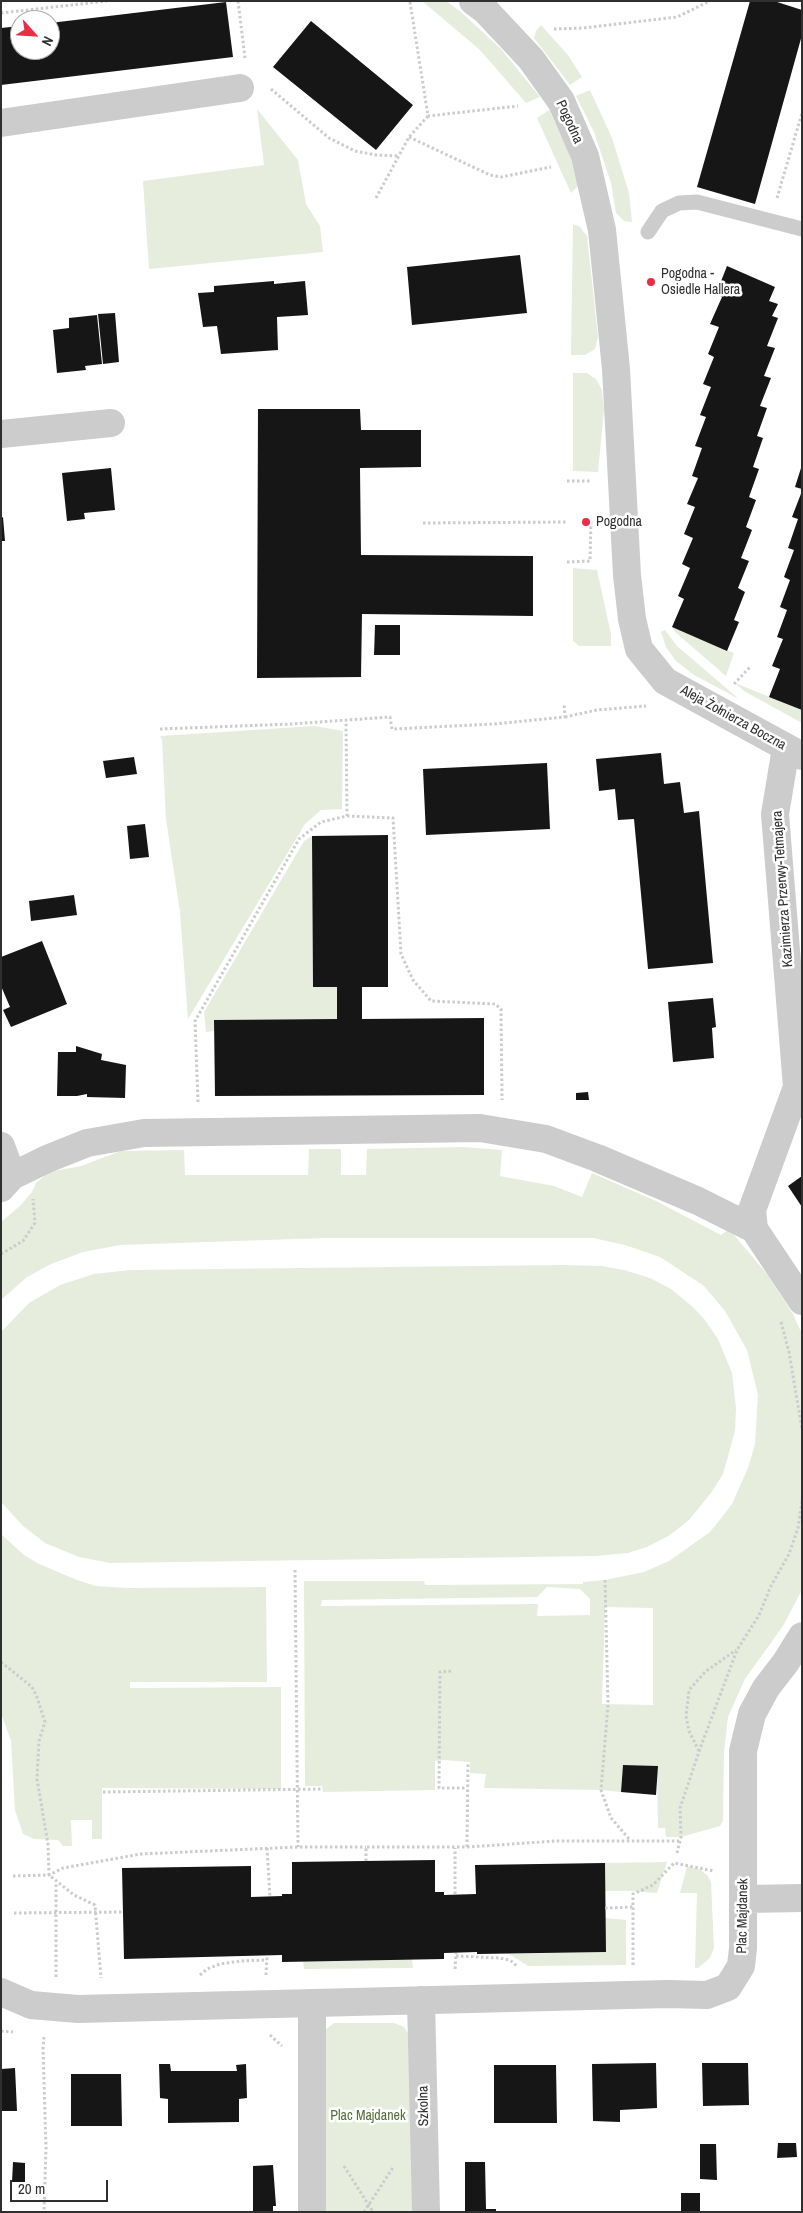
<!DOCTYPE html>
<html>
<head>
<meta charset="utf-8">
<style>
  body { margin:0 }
  #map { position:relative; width:803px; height:2213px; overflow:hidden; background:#fff; font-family:"Archivo Narrow",sans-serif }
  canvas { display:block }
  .frame { position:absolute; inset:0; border:2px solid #2f2f2f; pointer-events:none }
  .north { position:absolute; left:10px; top:10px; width:50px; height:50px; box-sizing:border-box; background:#fff; border:1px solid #acacac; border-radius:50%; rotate:116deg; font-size:14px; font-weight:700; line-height:20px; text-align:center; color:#2f2f2f }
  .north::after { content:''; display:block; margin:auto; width:18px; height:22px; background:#ec2b44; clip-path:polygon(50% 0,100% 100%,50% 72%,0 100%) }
  .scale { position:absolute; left:10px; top:2180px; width:98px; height:22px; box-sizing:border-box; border:2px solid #2f2f2f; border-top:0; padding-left:6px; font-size:15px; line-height:18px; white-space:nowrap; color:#2f2f2f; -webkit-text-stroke:4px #fff; paint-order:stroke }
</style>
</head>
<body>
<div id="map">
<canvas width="803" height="2213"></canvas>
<div class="frame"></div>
<div class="north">N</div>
<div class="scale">20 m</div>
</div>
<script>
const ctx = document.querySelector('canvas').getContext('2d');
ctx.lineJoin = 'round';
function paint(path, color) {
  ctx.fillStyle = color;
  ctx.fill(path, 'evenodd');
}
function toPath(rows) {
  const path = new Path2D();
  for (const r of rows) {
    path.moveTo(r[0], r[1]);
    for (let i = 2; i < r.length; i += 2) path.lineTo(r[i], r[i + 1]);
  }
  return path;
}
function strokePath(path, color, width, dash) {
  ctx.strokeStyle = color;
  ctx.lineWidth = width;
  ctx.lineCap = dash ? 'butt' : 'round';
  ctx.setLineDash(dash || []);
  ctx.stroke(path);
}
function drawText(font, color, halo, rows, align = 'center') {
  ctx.font = font + ' "Archivo Narrow",sans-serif';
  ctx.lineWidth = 5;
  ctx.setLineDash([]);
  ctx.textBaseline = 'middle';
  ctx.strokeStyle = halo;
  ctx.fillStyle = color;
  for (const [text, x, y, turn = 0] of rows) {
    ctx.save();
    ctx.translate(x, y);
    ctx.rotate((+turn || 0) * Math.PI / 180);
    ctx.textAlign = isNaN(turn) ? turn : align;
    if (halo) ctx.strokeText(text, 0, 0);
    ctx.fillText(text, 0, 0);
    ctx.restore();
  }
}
const green = toPath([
  [422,1,446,1,461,12,501,49,540,97,526,103,480,50],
  [541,25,568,55,582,77,570,85,534,38,536,31],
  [590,90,612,138,629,193,632,222,624,221,616,213,611,183,594,132,576,96],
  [257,109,298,160,306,204,320,226,323,252,149,269,143,181,264,165],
  [549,110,569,153,579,185,571,193,537,118],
  [573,224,580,227,587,236,598,337,595,349,585,355,571,355],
  [573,373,587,373,596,379,602,390,604,410,598,472,573,471],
  [573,568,597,570,611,634,611,646,579,646,573,641],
  [672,627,734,653,726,676,675,632],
  [665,630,677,646,739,699,694,675,676,661,666,647,661,632],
  [735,683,802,710,802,723,744,691],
  [315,726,343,731,342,809,321,810,305,824,188,1019,180,912,166,819,162,740,160,736],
  [312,836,313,986,337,987,337,1019,214,1020,214,1031,206,1032,204,1012,304,841],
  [463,1147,502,1150,500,1176,554,1186,582,1197,592,1173,656,1201,721,1235,729,1229,767,1274,793,1314,802,1334,802,1590,783,1626,745,1679,728,1717,724,1752,723,1821,720,1826,681,1837,666,1837,665,1828,658,1828,657,1766,623,1765,621,1792,601,1790,484,1788,486,1774,470,1773,470,1762,444,1760,435,1761,435,1790,323,1792,322,1786,305,1786,304,1581,424,1581,425,1585,583,1584,583,1582,605,1580,644,1572,669,1561,710,1532,722,1517,732,1504,748,1468,755,1444,758,1395,747,1350,725,1311,704,1286,660,1257,625,1245,593,1238,326,1238,120,1245,83,1252,51,1264,27,1277,1,1300,1,1222,21,1205,32,1192,36,1183,49,1172,81,1166,121,1151,184,1150,185,1175,308,1175,309,1149,341,1149,341,1175,366,1175,367,1149],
  [547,1587,580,1589,590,1599,590,1615,537,1616,538,1604,321,1606,322,1600,537,1597],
  [605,1607,653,1608,653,1705,602,1704],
  [563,1265,602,1266,624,1270,650,1278,671,1289,693,1307,705,1320,718,1339,732,1373,736,1408,735,1431,723,1474,711,1493,689,1520,670,1535,647,1547,628,1553,596,1556,110,1563,79,1557,45,1543,23,1526,1,1502,1,1332,29,1303,60,1285,94,1274,130,1270],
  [1,1534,24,1555,39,1564,77,1580,96,1586,127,1588,266,1587,267,1682,130,1682,130,1688,281,1687,281,1789,102,1788,102,1839,92,1839,92,1820,71,1820,72,1846,63,1846,58,1840,34,1839,23,1834,15,1810,11,1741,1,1713],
  [667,1862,657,1893,630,1891,605,1891,605,1863],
  [687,1866,699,1869,707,1875,711,1882,714,1948,710,1958,698,1968,695,1968,697,1893,680,1893],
  [605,1918,626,1920,626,1965,528,1966,509,1954,606,1952],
  [412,1959,413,1968,304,1969,303,1961],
  [334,2023,394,2023,404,2027,410,2036,413,2212,324,2212,325,2030]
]);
const building = toPath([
  [750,1,774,1,802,10,802,35,755,204,697,187],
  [226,2,233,57,1,85,1,28,20,26,20,50,50,50,50,23],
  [311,21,413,105,376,150,273,67],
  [520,255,527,313,412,325,407,267],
  [727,266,775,287,769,301,778,304,772,316,778,318,767,346,775,348,764,376,771,378,760,406,767,408,757,436,763,438,753,467,759,469,749,497,756,500,746,527,752,530,741,558,749,561,738,588,745,592,734,620,739,622,727,651,672,627,684,599,678,596,690,568,682,564,693,538,684,534,695,507,687,504,698,478,692,476,702,448,695,446,706,417,700,415,711,387,703,384,714,357,708,354,719,327,710,324,722,297,716,294],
  [274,281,274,284,305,281,308,315,277,317,278,350,221,354,217,326,203,327,198,293,214,292,214,286],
  [115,313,119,362,103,364,98,314],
  [97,315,102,364,85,366,86,370,57,373,53,330,69,328,69,318],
  [258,409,360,409,361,430,421,430,421,467,360,468,361,555,533,556,533,616,362,614,361,677,257,678],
  [111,468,115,510,84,513,85,519,67,521,62,473],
  [801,468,802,468,802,489,795,487],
  [802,491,802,710,769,697,780,669,772,666,783,639,777,637,787,610,780,607,790,580,784,577,794,550,788,548,798,519,792,517],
  [3,517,5,541,1,541,1,518],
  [375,625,400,625,400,655,374,655],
  [661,753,664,784,680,782,684,813,699,811,713,963,648,969,634,819,618,820,615,789,599,791,596,759],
  [134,757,137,774,106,778,103,761],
  [547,763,550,829,426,835,423,769],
  [145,824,149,857,130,859,127,826],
  [388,835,388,987,362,987,362,1019,484,1018,484,1095,215,1096,214,1020,337,1019,337,987,313,987,312,836],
  [74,895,77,915,31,921,29,901],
  [42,941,67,1004,11,1027,3,1010,10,1007,1,986,1,957],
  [713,998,716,1027,712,1028,714,1058,673,1062,668,1002],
  [76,1046,102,1054,101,1060,126,1065,125,1098,87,1097,87,1094,77,1096,57,1096,58,1052,76,1052],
  [588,1092,589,1100,576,1100,576,1093],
  [802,1176,802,1207,788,1186],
  [623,1765,658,1766,656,1795,621,1792],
  [435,1860,435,1892,444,1892,444,1895,476,1894,475,1865,605,1863,606,1952,477,1954,477,1952,444,1953,444,1959,282,1962,282,1955,124,1959,122,1868,251,1866,251,1897,282,1896,282,1894,292,1894,292,1862],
  [656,2063,657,2108,620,2110,620,2122,593,2121,592,2064],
  [702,2063,748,2063,749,2105,703,2106],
  [159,2064,170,2064,171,2071,237,2071,236,2065,246,2064,247,2098,239,2099,239,2122,168,2123,168,2099,160,2098],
  [494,2065,556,2065,557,2123,494,2123],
  [15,2068,17,2111,1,2111,1,2069],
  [71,2074,121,2074,122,2126,71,2126],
  [778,2143,796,2143,797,2157,777,2158],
  [700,2144,716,2144,717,2180,700,2179],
  [13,2162,25,2163,25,2182,12,2182],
  [465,2162,485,2162,486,2209,496,2209,496,2212,465,2212],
  [273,2165,276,2206,273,2206,273,2212,253,2212,253,2166],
  [681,2193,700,2193,700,2212,681,2212]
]);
const path = toPath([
  [238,1,245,58],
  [410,2,428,116,518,106],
  [1,13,107,1],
  [554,29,583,28,677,17,710,1],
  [271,89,329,138,355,151,376,155,399,156],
  [409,137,490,175,501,177,551,167],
  [376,198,409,137,428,116],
  [777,198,802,113],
  [567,481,592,481],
  [423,523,566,522],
  [567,562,590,561,591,520],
  [734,684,751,666],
  [565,717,597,710,646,706],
  [160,729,291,724,390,717,392,729,494,724,565,717,564,704],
  [347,816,393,818,401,954,413,980,431,1001,495,1004,501,1009,502,1100],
  [198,1102,195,1021,299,839,321,822,347,816,346,721],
  [1,1254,23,1241,35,1223,33,1199],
  [781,1322,789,1352,802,1429],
  [295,1570,298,1847],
  [605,1580,608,1705,601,1790,611,1818,630,1840],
  [1,1662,32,1687,37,1697,45,1722,39,1741,37,1779,48,1844,49,1875,74,1895,95,1905,101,1978],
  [451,1671,440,1672,439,1788,467,1788],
  [699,1751,689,1731,686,1716,689,1690,705,1672,736,1650],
  [103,1792,323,1789],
  [467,1847,556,1841,679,1841],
  [267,1848,270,1897],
  [677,1853,681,1837,680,1808,701,1746,737,1650,759,1615,771,1586,789,1554,798,1528,802,1501],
  [366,1861,366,1847,467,1847,468,1762],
  [13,1876,49,1875,63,1868,141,1854,298,1847,366,1847],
  [455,1894,455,1848],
  [605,1908,633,1907],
  [14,1913,123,1912],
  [456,1956,499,1958,510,1960,518,1967],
  [633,1965,633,1894,653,1885,674,1863,714,1871],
  [455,1969,456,1953],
  [200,1975,207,1969,220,1964,241,1961,267,1960],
  [266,1975,267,1956],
  [56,1977,56,1883],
  [1,2031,13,2032],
  [270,2035,282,2046],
  [44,2037,43,2048,46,2148,44,2212],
  [344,2166,373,2212],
  [364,2212,394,2166]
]);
const lane = toPath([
  [648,232,662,211,679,203,697,202,802,229]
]);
const street = toPath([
  [473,1,485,10,531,59,561,101,585,156,602,230,616,369,627,575,632,619,639,649,665,681,802,756],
  [1,123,240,88],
  [1,434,111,423],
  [1,1146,12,1176],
  [1,1188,12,1176,47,1159,87,1143,144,1133,480,1128,546,1139,597,1158,698,1201,754,1229,802,1301],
  [754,1229,752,1210,797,1087,775,814,786,748],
  [745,1899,802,1898],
  [1,1992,31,2005,78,2009,668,1994,707,1995,728,1987,741,1966,743,1948,743,1751,752,1714,766,1688,786,1662,802,1636],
  [421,2000,426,2212],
  [312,2212,312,2003]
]);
const markers = [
  [651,282,5,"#ec2b44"],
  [586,522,5,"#ec2b44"]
];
const streetNames = [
  ["Pogodna",569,122,65],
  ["Aleja Żołnierza Boczna",733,718,29],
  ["Kazimierza Przerwy-Tetmajera",783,889,-94],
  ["Plac Majdanek",743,1916,-89],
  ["Szkolna",424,2106,-91]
];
const poiNames = [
  ["Pogodna -",661,274],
  ["Osiedle Hallera",661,290],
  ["Pogodna",596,522]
];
const parkNames = [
  ["Plac Majdanek",368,2116]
];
paint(green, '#e6eddd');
paint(building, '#161616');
strokePath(path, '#ccc', 3, [2.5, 2.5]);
strokePath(lane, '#ccc', 15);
strokePath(street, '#ccc', 28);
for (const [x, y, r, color] of markers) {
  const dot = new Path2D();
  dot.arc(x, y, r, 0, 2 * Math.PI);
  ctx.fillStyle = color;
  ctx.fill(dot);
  strokePath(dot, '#fff', 2);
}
drawText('14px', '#2f2f2f', '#fff', streetNames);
drawText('14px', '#2f2f2f', '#fff', poiNames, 'left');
drawText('14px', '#556d3a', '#fff', parkNames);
</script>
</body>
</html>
